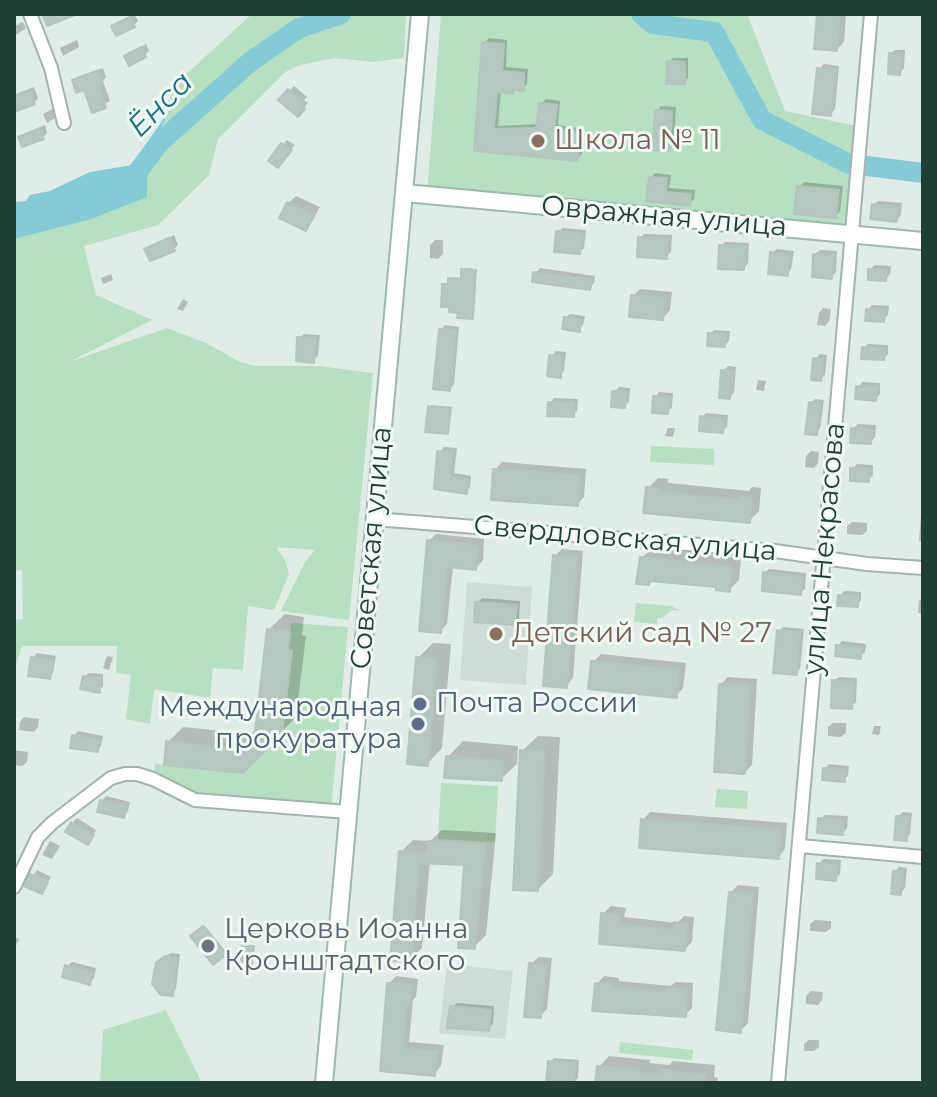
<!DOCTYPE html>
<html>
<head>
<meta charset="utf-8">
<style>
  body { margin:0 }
  #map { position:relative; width:937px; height:1097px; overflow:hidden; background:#e0ece6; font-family:Montserrat,sans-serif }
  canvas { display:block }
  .frame { position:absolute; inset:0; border:16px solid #1f3e35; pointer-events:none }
</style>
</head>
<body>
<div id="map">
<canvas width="937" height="1097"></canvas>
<div class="frame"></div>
</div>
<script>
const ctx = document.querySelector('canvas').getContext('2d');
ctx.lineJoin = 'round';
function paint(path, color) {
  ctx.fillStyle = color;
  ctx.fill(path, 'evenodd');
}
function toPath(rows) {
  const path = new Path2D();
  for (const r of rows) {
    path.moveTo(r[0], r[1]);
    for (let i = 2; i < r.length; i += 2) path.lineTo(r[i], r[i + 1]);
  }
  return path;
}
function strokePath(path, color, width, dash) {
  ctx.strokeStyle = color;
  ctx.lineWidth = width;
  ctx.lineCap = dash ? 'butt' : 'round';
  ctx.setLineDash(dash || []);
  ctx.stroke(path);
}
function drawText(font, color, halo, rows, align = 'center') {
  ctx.font = font + ' Montserrat,sans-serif';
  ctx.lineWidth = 6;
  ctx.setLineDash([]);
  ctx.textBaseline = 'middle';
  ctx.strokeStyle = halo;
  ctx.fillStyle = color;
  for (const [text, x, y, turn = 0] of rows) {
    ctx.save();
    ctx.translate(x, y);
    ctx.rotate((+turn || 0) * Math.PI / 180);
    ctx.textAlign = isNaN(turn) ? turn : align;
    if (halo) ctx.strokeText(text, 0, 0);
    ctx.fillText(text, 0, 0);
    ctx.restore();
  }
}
const built = toPath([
  [467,582,532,587,526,685,460,680],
  [447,964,513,971,505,1039,439,1033]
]);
const green = toPath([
  [252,14,406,14,404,58,373,62,335,58,300,65,285,72,218,139,209,175,158,225,84,246,96,295,152,320,69,362,167,328,206,343,240,362,256,366,318,366,373,373,349,620,281,611,305,562,315,550,276,547,285,560,289,574,274,610,248,606,243,670,213,668,210,698,154,689,150,724,126,719,131,675,116,673,117,646,22,646,14,671,14,620,23,619,22,570,14,571,14,239,148,157,160,142,158,137,168,112,172,87],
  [441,14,747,14,785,111,861,127,853,235,427,195],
  [651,446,714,449,714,465,650,462],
  [636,603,671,606,681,611,672,610,662,618,657,618,657,624,634,622],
  [291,623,348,627,331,810,214,803,153,779,155,764,244,773,282,734,292,651,288,650],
  [441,783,498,786,495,842,438,839],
  [717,789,748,791,747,809,715,807],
  [166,1010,202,1083,100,1083,103,1030],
  [620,1042,693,1050,692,1060,619,1053]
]);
const water = toPath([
  [168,112,158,136,160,142,148,157,147,197,91,219,14,239,14,202,26,201,30,195,50,191,90,172,132,165]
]);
const shadow = toPath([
  [134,14,138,21,134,25,114,26],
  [819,14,846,14,844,42,837,49],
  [23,22,26,28,14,36,14,26],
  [489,38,507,40,506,67,528,69,527,84,523,89,501,90,498,126,538,124,541,104,546,99,560,101,558,125,584,129,582,154,577,158,476,149,484,43],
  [77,40,79,47,63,56,60,48],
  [146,44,149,51,145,55,127,56],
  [895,50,905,50,904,68,900,73,891,54],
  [673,58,688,58,688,78,684,82,669,62],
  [824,64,839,66,835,109,830,114,819,69],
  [103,68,106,77,103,81,110,101,93,110,85,88,74,81,79,76],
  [294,86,307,97,304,100,308,103,298,115,281,100],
  [34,87,38,98,34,103,14,110,14,95],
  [661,106,676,107,674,145,670,149,657,111],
  [56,107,58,116,47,123,43,114],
  [45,125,47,133,43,137,20,137,25,133],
  [287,140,295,145,282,161,271,160],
  [655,173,671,175,669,188,695,190,694,199,690,203,649,199,651,178],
  [804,182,843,186,840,211,836,216,799,187],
  [296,196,320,207,312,222,305,229,288,203],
  [878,201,902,203,901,215,896,220,874,205],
  [563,228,586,230,584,248,580,252,558,232],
  [644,234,672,235,671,252,666,257,640,238],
  [174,235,178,245,174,249,147,249],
  [435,240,443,240,443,254,438,259,430,258,430,245],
  [725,242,749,243,748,263,744,268,721,246],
  [777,249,794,251,791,269,787,274,772,253],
  [820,250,837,251,836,272,831,277,815,254],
  [875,265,891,266,890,274,886,279,870,269],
  [465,268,477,269,473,317,444,285,450,283,452,277,463,278],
  [540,268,595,276,594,283,590,288,535,273],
  [111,274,113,280,103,284,101,278],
  [640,289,672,292,670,310,663,318,633,296],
  [183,299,188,302,183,311,177,309],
  [872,305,889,306,888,315,883,320,868,310],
  [823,308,831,309,829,321,825,326,817,325,819,313],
  [570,314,585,316,583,325,579,330,565,318],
  [445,325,459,327,454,384,449,389,440,330],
  [714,330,730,331,729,341,725,345,710,334],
  [304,334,320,335,318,356,314,360,299,338],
  [868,344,888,345,888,354,884,358,864,348],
  [556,351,566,352,564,371,560,376,551,356],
  [820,354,827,355,825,375,820,379,815,359],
  [728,366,736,367,734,392,729,397,723,371],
  [758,380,766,381,764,391,756,390],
  [863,382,880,383,880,394,875,399,858,387],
  [619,387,630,388,629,402,624,406,614,392],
  [659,392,673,393,672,407,668,412,655,397],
  [554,398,578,399,577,411,573,415,550,403],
  [815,399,824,400,820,428,816,433,811,403],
  [431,405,452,407,448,432,430,407],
  [706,413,728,415,727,427,722,431,702,417],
  [858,424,876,425,875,437,871,442,853,429],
  [668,428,675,428,673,437,665,436],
  [444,447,457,448,454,473,471,476,470,487,466,491,436,487,439,452],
  [811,451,819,452,818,463,814,468,805,467,806,456],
  [502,462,586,469,584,497,577,504,495,470],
  [857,464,873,465,873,475,868,480,852,469],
  [658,478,668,479,668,483,749,491,752,487,761,488,759,511,749,521,645,511,648,488],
  [923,513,923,541,919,541,921,515],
  [852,522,867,523,867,531,862,535,847,534,847,526],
  [436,534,484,539,483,560,476,568,453,566,447,624,440,631,429,541],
  [652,548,741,558,739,580,729,590,718,585,652,579,648,583,642,558],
  [562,549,583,551,573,678,566,686,555,556],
  [769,569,806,573,805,589,800,593,765,573],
  [844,591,861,592,861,600,857,605,840,596],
  [923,597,923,614,918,613,919,601],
  [482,598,520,601,519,619,514,623,477,603],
  [285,614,304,617,302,635,306,636,296,717,243,771,168,742,183,727,253,734,257,731,269,629],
  [783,627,804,629,800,669,796,673,779,631],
  [842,641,866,644,865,652,860,657,838,646],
  [433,643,451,644,442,748,427,764,418,658],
  [37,653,56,656,53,673,49,677,33,658],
  [601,654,686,663,683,688,676,696,593,662],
  [107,656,113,657,109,670,103,668],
  [89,673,103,674,103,686,99,691,84,677],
  [728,677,757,679,752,765,745,772,721,684],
  [839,677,857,678,856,702,851,707,834,681],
  [24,717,39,719,38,727,34,732,19,730,20,722],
  [833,723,846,723,846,733,841,737,828,736,828,727],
  [874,726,881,726,879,735,872,734],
  [78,731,103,736,101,746,97,750,74,736],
  [538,736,560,737,553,874,538,889,522,751],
  [463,741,518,746,517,764,501,779,448,757],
  [14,750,28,752,27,762,22,766,14,765],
  [829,764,849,766,848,775,844,780,824,769],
  [106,796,130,802,128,811,124,816,102,801],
  [650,812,787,823,785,849,778,857,643,820],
  [903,812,912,813,910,834,906,839,898,817],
  [825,815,848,816,847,828,843,833,820,819],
  [77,818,96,830,92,838,72,823],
  [442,830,496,833,486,935,474,947,466,863,430,861,422,948,410,960,401,852,413,840,430,841],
  [50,841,60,846,52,859,42,855],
  [823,859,841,860,840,874,835,878,819,864],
  [899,867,907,868,905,888,900,893,894,872],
  [37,870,51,877,42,892,27,885],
  [738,885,759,887,748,1023,740,1031,730,893],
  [611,906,626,908,624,917,677,923,684,916,694,917,692,942,685,949,601,942,603,914],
  [815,920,831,921,831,928,826,932,810,931,810,924],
  [205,926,226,952,213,963,193,936],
  [14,937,19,939,14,950],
  [171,953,180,954,176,989,172,994,163,958],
  [539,957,552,958,547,1009,540,1016,531,964],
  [72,962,96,968,94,978,89,982,67,966],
  [396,976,418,979,416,997,413,1000,409,1042,444,1045,441,1066,434,1074,382,1069,389,984],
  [604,976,619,978,619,981,671,986,675,982,693,983,692,1008,685,1015,597,984],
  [811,991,823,992,822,1000,818,1005,806,1004,806,996],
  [457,1003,494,1006,493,1024,488,1029,452,1007],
  [809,1040,819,1040,819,1047,814,1051,804,1051,804,1044],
  [609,1056,650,1060,649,1063,669,1065,673,1061,715,1065,714,1077,718,1078,717,1083,597,1083,599,1067],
  [554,1058,579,1060,578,1078,574,1082,550,1062]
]);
const river = toPath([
  [641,14,653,24,714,32,762,120,849,164],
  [867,166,923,173],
  [129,177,136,174,160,142,250,62,299,28,341,14]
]);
const building = toPath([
  [42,14,75,14,75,15,47,26,42,14],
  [817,14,840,14,837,51,814,49,817,14],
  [130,17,135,27,116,36,111,26,130,17],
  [482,42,504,44,502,71,524,73,524,91,513,90,513,94,497,92,494,129,536,128,539,103,557,105,554,129,581,133,578,161,474,151,482,42],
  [141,47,146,57,129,66,124,56,141,47],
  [889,53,902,54,900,75,888,74,889,53],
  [667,61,685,62,685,84,666,84,667,61],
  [817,68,836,70,831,116,812,114,817,68],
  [98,71,103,84,98,85,106,108,92,113,84,90,76,93,72,80,98,71],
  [288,89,304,103,301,105,305,109,298,117,278,100,288,89],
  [30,90,35,104,14,112,14,96,30,90],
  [655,110,672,111,670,151,652,150,655,110],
  [40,129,44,139,22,147,18,137,40,129],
  [281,143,292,150,278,168,268,161,281,143],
  [649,177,667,178,666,192,691,194,690,206,646,201,649,177],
  [797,186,839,190,836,218,794,214,797,186],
  [287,202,314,215,306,231,279,218,287,202],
  [872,204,898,207,897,222,870,219,872,204],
  [556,231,583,234,580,254,554,252,556,231],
  [638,237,668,239,667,259,637,257,638,237],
  [169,238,175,251,150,261,144,249,169,238],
  [719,245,745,247,744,270,718,269,719,245],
  [770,252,790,255,788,276,768,274,770,252],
  [813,254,834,255,832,279,812,277,813,254],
  [461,269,476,270,473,319,457,318,458,313,449,312,449,307,441,307,442,284,448,284,448,278,461,279,461,269],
  [868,269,887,270,886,281,868,280,868,269],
  [533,272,592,280,590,290,532,282,533,272],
  [631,295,665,298,663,320,629,317,631,295],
  [866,309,885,310,884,322,865,321,866,309],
  [564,317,581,320,580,332,562,329,564,317],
  [439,329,456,330,450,391,433,389,439,329],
  [708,333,726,335,725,347,707,346,708,333],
  [297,337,316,339,314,363,296,361,297,337],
  [862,347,885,349,884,360,861,359,862,347],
  [549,355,562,356,561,378,547,376,549,355],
  [813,358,823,359,821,381,811,380,813,358],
  [721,370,733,371,730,399,719,398,721,370],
  [856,386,877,387,876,401,855,399,856,386],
  [612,391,626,392,625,408,611,407,612,391],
  [653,396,670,397,668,414,652,413,653,396],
  [548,402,574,403,574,417,547,416,548,402],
  [809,402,820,403,817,435,805,434,809,402],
  [428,406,451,408,448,434,425,432,428,406],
  [700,416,724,419,723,433,699,431,700,416],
  [851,428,872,429,871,444,850,443,851,428],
  [437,451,453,452,450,477,468,480,467,494,434,489,437,451],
  [850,468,870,469,869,482,850,481,850,468],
  [493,469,580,475,578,506,491,500,493,469],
  [646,487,659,488,659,492,740,500,740,496,752,498,750,523,643,513,646,487],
  [427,540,478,546,476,570,447,567,441,633,419,631,427,540],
  [553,555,577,557,567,688,543,686,553,555],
  [640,557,732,567,730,592,716,590,716,587,650,581,649,585,636,584,640,557],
  [763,572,802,577,801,595,762,591,763,572],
  [838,595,858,595,858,607,837,606,838,595],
  [475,602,517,605,515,625,474,622,475,602],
  [267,629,290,631,288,650,292,651,282,734,243,773,164,765,166,741,236,749,255,731,267,629],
  [777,630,800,632,797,675,773,673,777,630],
  [836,645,862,648,861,659,835,656,836,645],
  [31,657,53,661,50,679,28,676,31,657],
  [416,657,436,659,428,766,407,764,416,657],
  [591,661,679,670,677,698,588,689,591,661],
  [83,676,100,678,100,693,80,689,83,676],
  [832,680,854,682,852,709,831,708,832,680],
  [719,684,750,685,745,774,714,772,719,684],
  [72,735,100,740,98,752,70,748,72,735],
  [520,750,545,751,538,891,513,890,520,750],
  [446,756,503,761,502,781,444,778,446,756],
  [823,768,845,770,845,782,822,780,823,768],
  [100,800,127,806,124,818,97,812,100,800],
  [896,816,908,817,907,841,894,840,896,816],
  [818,818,844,820,843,835,817,833,818,818],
  [641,819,781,830,779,859,639,848,641,819],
  [71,822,94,835,88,845,65,832,71,822],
  [428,841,485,844,475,949,458,948,464,865,419,863,411,962,390,961,399,851,427,854,428,841],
  [817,863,837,864,836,881,816,879,817,863],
  [893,871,903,872,901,895,891,894,893,871],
  [30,874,48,882,42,894,24,886,30,874],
  [729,892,753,894,741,1033,716,1030,729,892],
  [601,913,619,915,618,924,674,930,674,922,687,924,685,951,599,944,601,913],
  [203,926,226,955,213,965,190,936,203,926],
  [242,945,254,946,252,964,241,962,242,945],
  [165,956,176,958,173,996,161,995,152,984,156,962,165,956],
  [529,963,546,965,541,1018,524,1017,529,963],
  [65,965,93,973,90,985,62,977,65,965],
  [387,983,412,985,410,1006,406,1006,403,1049,437,1051,435,1076,380,1071,387,983],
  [595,983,613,984,613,987,666,992,666,988,687,990,686,1017,592,1011,595,983],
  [450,1006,491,1010,489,1031,447,1028,450,1006],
  [548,1061,576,1063,574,1083,546,1082,548,1061],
  [597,1066,641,1070,640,1073,660,1074,661,1070,706,1075,705,1083,595,1083,597,1066]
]);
const street = toPath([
  [30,14,51,68,64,123],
  [375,519,775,551,867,564,923,568],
  [800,846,923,857],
  [14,887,38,837,52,823,111,778,125,774,137,774,153,779,195,800,348,812],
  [778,1083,871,14]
]);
const secondary = toPath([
  [405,193,923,241],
  [324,1083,420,14]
]);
const markers = [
  [538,141,8,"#8d6e63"],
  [496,634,8,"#8d6e63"],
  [420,704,8,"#5c6f8a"],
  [418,724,8,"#5c6f8a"],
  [208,946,8,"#6b7280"]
];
const educationNames = [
  ["Школа № 11",554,141],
  ["Детский сад № 27",512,634]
];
const streetNames = [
  ["Овражная улица",664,217,5],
  ["Свердловская улица",625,539,5],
  ["Советская улица",372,548,-85],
  ["улица Некрасова",825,549,-85]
];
const serviceNames = [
  ["Почта России",436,704],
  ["Международная",402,708,"right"],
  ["прокуратура",402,740,"right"]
];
const worshipNames = [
  ["Церковь Иоанна",224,930],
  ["Кронштадтского",224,962]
];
const waterNames = [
  ["Ёнса",161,105,-45]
];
paint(built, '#cedcd5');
paint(green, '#b7dfc1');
paint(water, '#83ccd6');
paint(shadow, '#0003');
strokePath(river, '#83ccd6', 20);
paint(building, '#b5c7bf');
strokePath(building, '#b2c6bd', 2);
strokePath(street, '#a2b4ad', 16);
strokePath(secondary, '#9db9ae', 20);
strokePath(street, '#fff', 12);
strokePath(secondary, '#fff', 16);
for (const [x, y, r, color] of markers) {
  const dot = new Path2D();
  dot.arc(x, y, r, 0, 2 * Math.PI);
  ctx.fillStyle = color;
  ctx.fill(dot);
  strokePath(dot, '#f1f9f4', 3);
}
drawText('28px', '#785e54', '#f1f9f4', educationNames, 'left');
drawText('28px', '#1f3e35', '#f1f9f4', streetNames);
drawText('28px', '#4e5e75', '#f1f9f4', serviceNames, 'left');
drawText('28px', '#5b616d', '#f1f9f4', worshipNames, 'left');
drawText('italic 30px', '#15707f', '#f1f9f4', waterNames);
</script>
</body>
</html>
